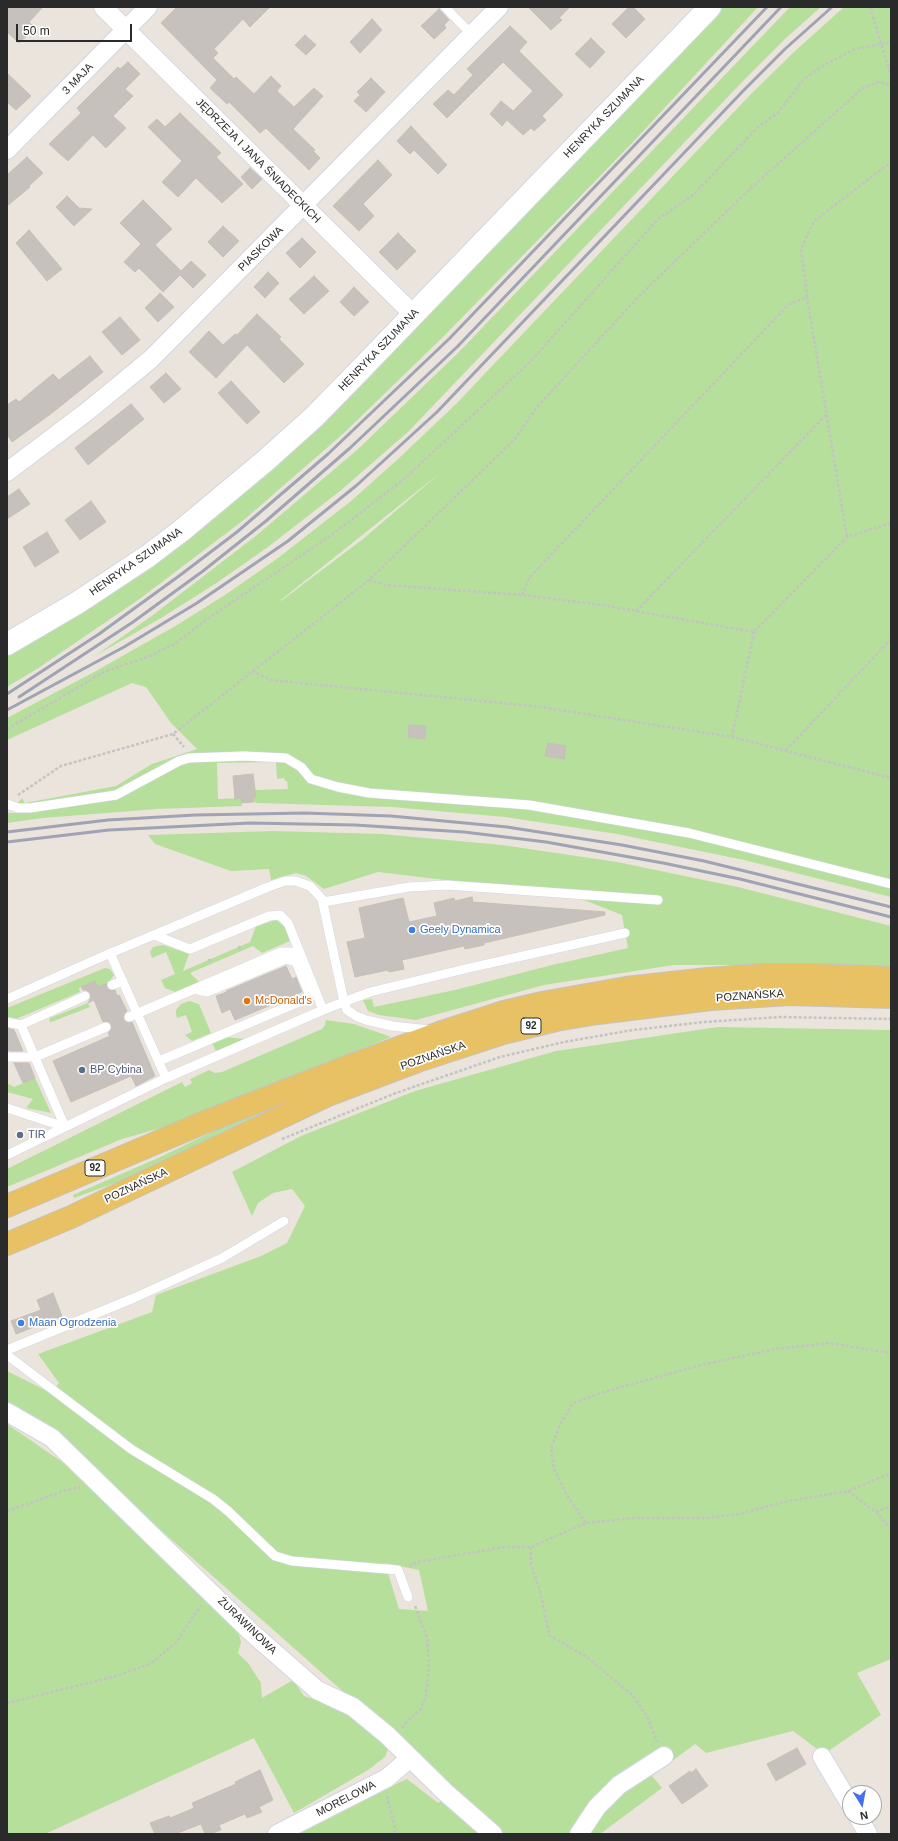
<!DOCTYPE html>
<html>
<head>
<meta charset="utf-8">
<style>
  body { margin:0 }
  #map { position:relative; width:898px; height:1841px; overflow:hidden; background:#ebe4dc; font-family:Helvetica,sans-serif }
  canvas { display:block }
  .frame { position:absolute; inset:0; border:8px solid #2a2a2a; pointer-events:none }
  .north { position:absolute; left:842px; top:1785px; width:40px; height:40px; box-sizing:border-box; background:#fff; border:1px solid #aaa; border-radius:50%; rotate:169deg; font-size:11px; font-weight:700; line-height:16px; text-align:center; color:#2a2a2a }
  .north::after { content:''; display:block; margin:auto; width:14px; height:18px; background:#4570ef; clip-path:polygon(50% 0,100% 100%,50% 72%,0 100%) }
  .scale { position:absolute; left:16px; top:24px; width:116px; height:18px; box-sizing:border-box; border:2px solid #2a2a2a; border-top:0; padding-left:5px; font-size:12px; line-height:14px; white-space:nowrap; color:#2a2a2a; -webkit-text-stroke:3px #fff; paint-order:stroke }
</style>
</head>
<body>
<div id="map">
<canvas width="898" height="1841"></canvas>
<div class="frame"></div>
<div class="north">N</div>
<div class="scale">50 m</div>
</div>
<script>
const ctx = document.querySelector('canvas').getContext('2d');
ctx.lineJoin = 'round';
function paint(path, color) {
  ctx.fillStyle = color;
  ctx.fill(path, 'evenodd');
}
function toPath(rows) {
  const path = new Path2D();
  for (const r of rows) {
    path.moveTo(r[0], r[1]);
    for (let i = 2; i < r.length; i += 2) path.lineTo(r[i], r[i + 1]);
  }
  return path;
}
function strokePath(path, color, width, dash) {
  ctx.strokeStyle = color;
  ctx.lineWidth = width;
  ctx.lineCap = dash ? 'butt' : 'round';
  ctx.setLineDash(dash || []);
  ctx.stroke(path);
}
function drawText(font, color, halo, rows, align = 'center') {
  ctx.font = font + ' Helvetica,sans-serif';
  ctx.lineWidth = 3.5;
  ctx.setLineDash([]);
  ctx.textBaseline = 'middle';
  ctx.strokeStyle = halo;
  ctx.fillStyle = color;
  for (const [text, x, y, turn = 0] of rows) {
    ctx.save();
    ctx.translate(x, y);
    ctx.rotate((+turn || 0) * Math.PI / 180);
    ctx.textAlign = isNaN(turn) ? turn : align;
    if (halo) ctx.strokeText(text, 0, 0);
    ctx.fillText(text, 0, 0);
    ctx.restore();
  }
}
const green = toPath([
  [719,7,758,7,635,140,539,239,443,337,344,433,245,519,141,598,37,669,7,687,7,652,151,562],
  [790,7,821,7,786,38,744,80,408,432,340,491,268,547,215,584,161,618,95,656,153,615,257,535,357,450,459,352],
  [844,7,891,7,891,897,744,860,617,834,505,817,392,807,257,803,253,802,253,797,255,797,255,790,288,789,287,781,285,781,284,778,277,779,276,762,217,763,218,799,241,798,242,806,157,809,43,818,7,823,7,813,28,813,27,805,17,804,22,798,25,803,116,786,152,764,197,749,171,723,146,687,132,683,7,740,7,718,96,671,177,625,225,595,278,558,351,501,397,460,455,405,751,94,795,51],
  [440,473,363,539,281,601,281,600],
  [273,831,382,834,502,845,617,862,738,887,891,926,891,967,854,965,674,965,544,985,416,1020,379,1015,368,1011,363,1000,372,999,374,1007,455,990,552,965,628,948,622,915,556,889,462,882,378,872,324,889,306,876,296,873,271,880,269,869,231,871,155,844,148,835],
  [276,920,285,927,290,941,262,953,253,946,190,973,199,982,175,992,165,988,161,980,175,974,166,952,152,958,150,952,153,947,163,945,189,954,183,971,250,942,256,926],
  [105,968,110,969,114,975,110,981,98,987,95,981,79,988,80,992,16,1019,7,1017,7,1008],
  [189,1001,199,1004,211,1033,192,1041,185,1035,192,1032,186,1015,177,1018,176,1014,176,1010,181,1004],
  [88,1003,90,1007,54,1021,50,1022,49,1021,50,1018],
  [326,1020,354,1024,391,1037,168,1126,122,1139,7,1187,7,1169,182,1082,185,1087,192,1083,190,1079,209,1070,215,1073,222,1072,322,1029,325,1025],
  [718,1027,891,1030,891,1659,857,1673,881,1715,824,1754,793,1731,706,1753,695,1744,652,1776,662,1788,600,1834,286,1834,407,1779,438,1803,454,1790,32,1416,7,1404,7,1371,51,1393,59,1383,38,1354,152,1312,156,1295,261,1256,287,1243,305,1206,292,1189,273,1193,258,1203,252,1216,232,1172,301,1136,415,1091,556,1051],
  [385,1563,419,1570,428,1611,399,1609],
  [226,1037,245,1039,216,1051,212,1043],
  [35,1078,51,1113,26,1108,33,1099,7,1092,7,1083,14,1087],
  [314,1090,140,1174,74,1198,73,1195,158,1158,220,1128],
  [7,1424,97,1486,238,1630,241,1642,238,1653,248,1663,261,1683,262,1698,293,1680,304,1696,350,1711,384,1743,388,1749,385,1757,368,1770,294,1813,254,1738,45,1834,7,1834]
]);
const building = toPath([
  [7,7,43,7,29,22,35,28,19,43,7,32,7,7],
  [177,7,270,7,250,27,243,19,214,49,218,53,213,58,234,79,236,77,254,94,271,76,281,86,277,91,294,107,314,88,323,96,293,129,315,150,313,151,320,158,309,170,266,128,260,133,229,102,227,104,210,88,217,80,161,23,177,7],
  [528,7,570,7,559,18,562,20,551,30,528,7],
  [629,7,633,7,645,19,626,38,612,24,629,7],
  [439,9,449,20,444,25,446,28,434,39,421,26,439,9],
  [372,19,382,30,360,53,350,42,372,19],
  [510,26,527,42,519,51,563,95,542,116,546,120,534,131,531,128,523,135,507,120,502,126,490,114,501,101,513,111,533,91,503,62,447,118,433,104,448,90,454,95,473,75,467,69,510,26],
  [305,35,316,45,306,55,295,45,305,35],
  [591,38,605,52,590,68,575,54,591,38],
  [128,62,140,74,125,89,133,96,113,116,126,128,106,148,93,135,68,161,49,144,81,113,77,108,118,67,120,69,128,62],
  [7,73,31,96,16,110,7,102,7,73],
  [371,78,385,92,366,112,354,101,360,95,357,92,371,78],
  [180,113,221,153,216,157,243,184,222,203,196,178,178,197,162,182,182,161,148,127,157,119,165,127,180,113],
  [411,126,447,165,438,174,414,150,410,154,397,141,411,126],
  [27,157,43,173,29,186,30,187,7,206,7,175,27,157],
  [378,160,392,175,363,204,374,216,359,231,333,206,378,160],
  [250,168,262,179,252,189,241,177,250,168],
  [67,196,79,208,92,209,74,226,56,207,67,196],
  [143,200,172,229,155,245,181,271,191,261,206,275,193,288,180,275,163,292,139,268,135,272,124,262,141,244,120,223,143,200],
  [223,226,239,241,223,257,208,242,223,226],
  [29,230,62,269,47,281,16,243,29,230],
  [398,233,416,251,397,270,379,252,398,233],
  [302,238,316,252,300,268,286,253,302,238],
  [268,272,279,283,265,298,254,287,268,272],
  [314,276,329,291,304,314,289,299,314,276],
  [354,287,369,302,354,316,340,302,354,287],
  [160,293,174,307,158,322,145,308,160,293],
  [257,314,281,337,279,339,304,364,284,383,247,345,216,378,189,352,209,331,223,345,235,334,237,335,257,314],
  [120,317,140,340,122,355,102,332,120,317],
  [90,356,103,372,52,413,12,442,7,434,7,405,16,399,19,402,53,374,59,380,90,356],
  [166,373,181,389,164,403,150,387,166,373],
  [231,381,260,412,247,424,218,393,231,381],
  [131,404,144,419,88,465,75,448,131,404],
  [19,489,30,504,7,519,7,497,19,489],
  [91,501,106,522,80,540,65,520,91,501],
  [47,532,59,552,35,567,23,547,47,532],
  [409,725,426,726,425,739,408,737,409,725],
  [548,743,566,746,564,759,545,756,548,743],
  [253,774,256,797,253,797,253,802,242,803,241,798,235,799,233,776,253,774],
  [472,897,473,902,605,912,605,915,484,943,484,945,465,949,464,946,402,960,404,969,389,972,388,970,355,977,347,942,365,938,359,908,403,898,409,922,437,916,434,903,454,898,455,901,472,897],
  [286,966,292,979,296,977,302,992,235,1020,230,1009,222,1013,216,996,227,992,226,991,286,966],
  [95,981,98,987,107,983,108,989,115,990,117,996,119,995,127,1011,123,1016,124,1020,128,1023,132,1022,155,1076,136,1086,131,1076,71,1102,53,1061,110,1036,108,1033,112,1028,111,1024,107,1021,103,1022,94,1000,88,1003,91,997,90,993,86,990,83,990,81,987,95,981],
  [7,1028,14,1030,23,1051,9,1051,7,1047,7,1028],
  [14,1063,29,1063,35,1078,23,1083,14,1063],
  [53,1293,62,1316,16,1334,11,1321,41,1310,37,1300,53,1293],
  [797,1748,806,1764,776,1781,767,1764,797,1748],
  [696,1769,708,1786,682,1804,669,1786,690,1771,691,1773,696,1769],
  [260,1770,273,1800,259,1807,262,1812,247,1818,245,1814,219,1825,221,1830,210,1834,205,1834,201,1824,175,1834,155,1834,150,1823,169,1816,170,1818,194,1808,192,1803,236,1784,235,1782,260,1770]
]);
const path = toPath([
  [870,7,891,76],
  [807,297,801,248,814,221,891,162],
  [369,580,386,585,522,595,602,605,754,632,847,537,891,523],
  [522,595,529,578,789,304,807,297,847,537],
  [636,611,826,415],
  [252,671,271,680,541,707,732,737,891,778],
  [7,729,106,671,150,656,176,643,206,620,333,534,404,479,531,361,658,219,693,195,758,127,778,113,803,80,824,65,855,49,891,42],
  [173,734,184,747],
  [732,737,754,632],
  [786,750,891,639],
  [18,795,61,766,173,734,369,580,515,439,537,407,641,294,752,187,863,88,879,82,891,85],
  [239,946,241,951],
  [209,959,211,964],
  [282,1139,396,1093,500,1057,564,1042,633,1030,704,1022,780,1017,891,1019],
  [848,1491,876,1512,891,1529],
  [7,1511,64,1491,80,1487],
  [876,1512,891,1506],
  [586,1523,567,1495,554,1469,551,1448,560,1425,573,1403,604,1392,701,1365,775,1349,830,1343,891,1353],
  [531,1547,531,1564,541,1595,549,1635,587,1657,633,1696,647,1716,657,1742],
  [409,1566,418,1562,504,1547,531,1547,586,1523,632,1518,705,1518,739,1514,788,1501,848,1491,891,1473],
  [7,1703,113,1677,150,1664,176,1643,201,1605],
  [402,1728,408,1720,420,1710,426,1696,429,1663,427,1637,415,1606],
  [387,1796,395,1828,395,1834]
]);
const lane = toPath([
  [445,7,472,35],
  [7,804,18,808,30,808,116,795,179,761,189,758,244,756,286,758,301,767,311,779,338,787,369,793,529,805,689,833,891,884],
  [323,902,409,887,447,885,658,900],
  [154,935,190,949,269,916,280,915,288,923,323,1010],
  [110,953,166,1078],
  [112,985,123,981],
  [7,999,99,958,268,887,285,881,295,881,310,886,322,899,344,1002,347,1010,356,1016,366,1020,392,1026,429,1030],
  [129,1017,281,952,292,952,302,963],
  [7,1022,21,1025,65,1127,7,1155],
  [21,1025,85,996],
  [7,1057,35,1057,106,1027],
  [159,1061,306,999,309,993,296,962,286,959,207,992,194,989],
  [7,1108,65,1127,166,1078,323,1010,370,992,469,968,625,933],
  [7,1350,134,1298,222,1258,284,1221],
  [7,1355,131,1449,213,1499,228,1511,275,1556,292,1561,398,1570,408,1597]
]);
const street = toPath([
  [103,7,414,315],
  [7,150,148,7],
  [7,472,89,410,151,359,499,7],
  [7,1412,52,1438,251,1632,317,1690,353,1707,387,1735,445,1792,493,1834],
  [822,1757,850,1804],
  [858,1817,868,1834],
  [277,1834,387,1778,410,1758],
  [579,1834,597,1807,619,1785,664,1756]
]);
const secondary = toPath([
  [7,644,77,603,148,556,181,531,265,461,314,417,359,371,710,7]
]);
const primary = toPath([
  [7,1206,205,1122,349,1066,442,1032,504,1012,542,1003,626,988,708,979,762,975,817,975,891,978],
  [7,1244,71,1217,328,1095,423,1059,503,1033,556,1020,598,1013,711,999,790,994,891,997]
]);
const rail = toPath([
  [7,694,99,634,179,576,237,532,328,454,450,338,767,7],
  [19,697,133,622,203,571,266,521,350,448,458,346,781,7],
  [7,710,124,647,197,603,288,541,357,485,437,412,743,91,785,49,832,7],
  [7,832,108,820,195,815,305,813,391,816,507,827,622,845,704,861,891,907],
  [7,842,109,830,250,823,355,825,464,832,546,842,663,863,740,879,891,917]
]);
const markers = [
  [412,930,4,"#3f7fe0"],
  [247,1001,4,"#e8710a"],
  [82,1070,4,"#5c6f8a"],
  [20,1135,4,"#5c6f8a"],
  [21,1323,4,"#3f7fe0"]
];
const shields = [
  [531,1026,20],
  [95,1168,20]
];
const shieldNames = [
  ["92",531,1026],
  ["92",95,1168]
];
const streetNames = [
  ["3 MAJA",78,79,-46],
  ["HENRYKA SZUMANA",604,117,-46],
  ["JĘDRZEJA I JANA ŚNIADECKICH",258,161,45],
  ["PIASKOWA",261,249,-45],
  ["HENRYKA SZUMANA",379,350,-46],
  ["HENRYKA SZUMANA",136,562,-35],
  ["POZNAŃSKA",750,996,-4],
  ["POZNAŃSKA",433,1056,-19],
  ["POZNAŃSKA",136,1186,-25],
  ["ŻURAWINOWA",247,1626,44],
  ["MORELOWA",346,1799,-27]
];
const shopNames = [
  ["Geely Dynamica",420,930],
  ["Maan Ogrodzenia",29,1323]
];
const foodNames = [
  ["McDonald's",255,1001]
];
const serviceNames = [
  ["BP Cybina",90,1070],
  ["TIR",28,1135]
];
paint(green, '#b7df9c');
paint(building, '#c6c1bc');
strokePath(building, '#c6bfb6', 1);
strokePath(lane, '#d2d6e2', 10);
strokePath(street, '#d2d6e2', 20);
strokePath(secondary, '#d2d6e2', 24);
strokePath(primary, '#c3c3c3', 24);
strokePath(path, '#c3c3c3', 2.5, [3, 2]);
strokePath(lane, '#fff', 9);
strokePath(street, '#fff', 18);
strokePath(secondary, '#fff', 22);
strokePath(primary, '#e8c164', 22);
strokePath(rail, '#9fa3b3', 3);
for (const [x, y, r, color] of markers) {
  const dot = new Path2D();
  dot.arc(x, y, r, 0, 2 * Math.PI);
  ctx.fillStyle = color;
  ctx.fill(dot);
  strokePath(dot, '#fff', 1.5);
}
for (const [x, y, w] of shields) {
  const box = new Path2D();
  box.roundRect(x - w / 2, y - 8, w, 16, 3);
  ctx.fillStyle = '#fff';
  ctx.fill(box);
  strokePath(box, '#2a2a2a', 1);
}
drawText('bold 10px', '#2a2a2a', null, shieldNames);
drawText('11px', '#2a2a2a', '#fff', streetNames);
drawText('11px', '#366cbe', '#fff', shopNames, 'left');
drawText('11px', '#c56008', '#fff', foodNames, 'left');
drawText('11px', '#4e5e75', '#fff', serviceNames, 'left');
</script>
</body>
</html>
